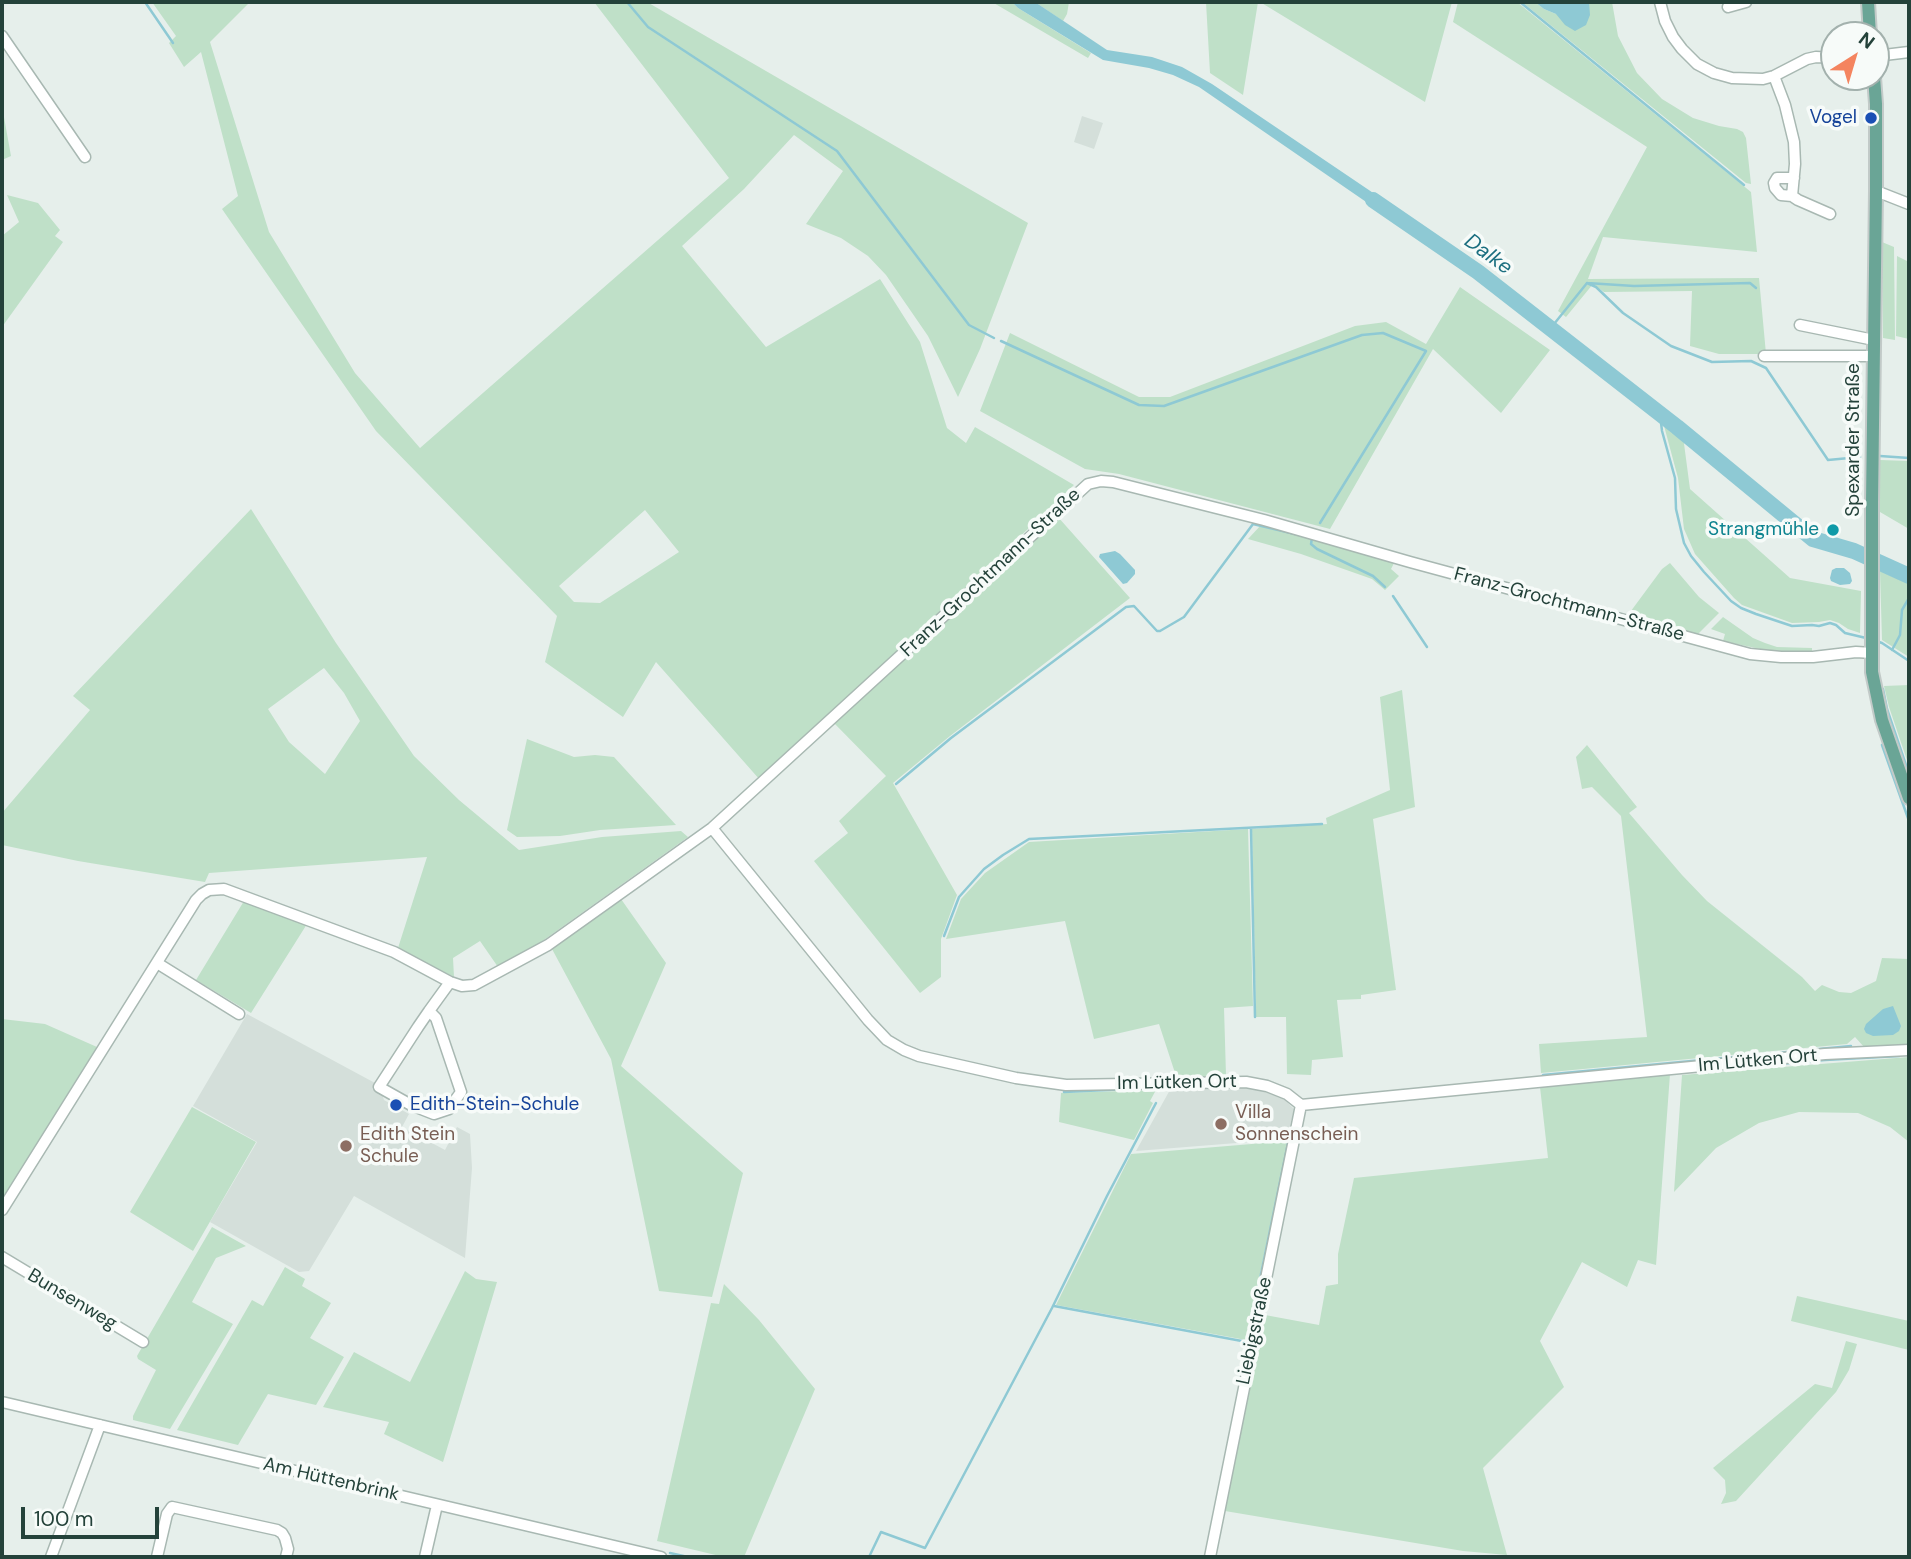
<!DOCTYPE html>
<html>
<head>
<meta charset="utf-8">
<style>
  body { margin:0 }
  #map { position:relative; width:1911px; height:1559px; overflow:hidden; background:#e6efeb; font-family:"DM Sans",sans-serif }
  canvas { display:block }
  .frame { position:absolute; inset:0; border:4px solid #24423a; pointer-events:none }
  .north { position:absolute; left:1820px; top:21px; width:70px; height:70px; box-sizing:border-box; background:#f7fbf9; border:2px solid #a3b1ad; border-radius:50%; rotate:37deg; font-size:19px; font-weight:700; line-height:28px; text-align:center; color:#24423a }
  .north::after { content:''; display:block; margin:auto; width:24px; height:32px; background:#f4845f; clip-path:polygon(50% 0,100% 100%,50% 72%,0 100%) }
  .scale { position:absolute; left:21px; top:1507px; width:138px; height:32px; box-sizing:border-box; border:4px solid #24423a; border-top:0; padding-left:9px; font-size:21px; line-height:24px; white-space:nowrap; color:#24423a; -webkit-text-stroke:5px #f7fbf9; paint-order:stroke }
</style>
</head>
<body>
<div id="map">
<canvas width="1911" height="1559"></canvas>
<div class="frame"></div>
<div class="north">N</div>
<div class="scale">100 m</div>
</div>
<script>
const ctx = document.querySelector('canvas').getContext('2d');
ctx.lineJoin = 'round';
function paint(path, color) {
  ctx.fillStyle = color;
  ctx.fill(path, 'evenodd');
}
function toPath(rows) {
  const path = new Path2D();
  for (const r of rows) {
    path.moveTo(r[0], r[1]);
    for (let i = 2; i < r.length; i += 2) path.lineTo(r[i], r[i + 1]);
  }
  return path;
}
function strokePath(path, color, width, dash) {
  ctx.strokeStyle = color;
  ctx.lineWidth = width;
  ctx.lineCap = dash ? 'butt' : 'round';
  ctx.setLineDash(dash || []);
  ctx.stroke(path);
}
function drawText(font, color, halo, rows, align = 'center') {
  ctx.font = font + ' "DM Sans",sans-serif';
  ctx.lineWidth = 7;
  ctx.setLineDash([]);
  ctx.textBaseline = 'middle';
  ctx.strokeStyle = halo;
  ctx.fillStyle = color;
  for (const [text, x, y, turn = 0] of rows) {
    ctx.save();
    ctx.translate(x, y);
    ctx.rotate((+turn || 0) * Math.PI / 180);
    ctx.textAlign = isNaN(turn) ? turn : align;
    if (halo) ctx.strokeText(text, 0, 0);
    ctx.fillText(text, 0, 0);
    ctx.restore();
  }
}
const built = toPath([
  [1082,116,1103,123,1094,149,1074,142],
  [247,1014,375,1083,372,1089,382,1094,384,1100,409,1114,402,1127,445,1150,457,1127,470,1134,472,1168,465,1258,354,1196,309,1271,299,1272,210,1222,257,1142,193,1106],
  [1246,1087,1265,1092,1285,1100,1294,1109,1287,1139,1136,1151,1171,1088]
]);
const green = toPath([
  [152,2,250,2,210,42,269,232,355,373,420,448,729,178,594,2,647,2,1028,223,980,349,958,397,928,336,886,275,868,256,841,238,806,224,843,171,794,135,744,189,682,246,766,347,880,279,920,342,947,428,966,443,975,427,1074,485,965,589,760,780,656,662,623,717,545,662,557,616,376,431,222,209,238,196,201,52,184,67,169,43,176,36],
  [645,510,679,552,600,603,574,602,559,586],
  [992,2,1012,2,1018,8,1091,53,1088,58],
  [1035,2,1069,2,1067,14,1063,21],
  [1206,2,1258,2,1243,95,1210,73],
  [1260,2,1452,2,1425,102],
  [1458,2,1517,2,1751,192,1757,252,1603,237,1588,279,1759,278,1766,354,1719,354,1690,346,1692,291,1604,292,1593,284,1566,317,1558,311,1647,147,1453,22],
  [1522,2,1535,2,1544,9,1556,14,1589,5,1589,2,1612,2,1618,36,1637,73,1662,99,1693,118,1719,126,1737,129,1743,132,1746,138,1751,184,1746,183],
  [2,106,11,156,2,160],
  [7,195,38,203,60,230,55,236,63,242,2,327,2,236,19,222],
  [1882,242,1894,247,1895,340,1883,338],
  [1897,256,1909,262,1909,339,1896,336],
  [1460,287,1550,350,1501,413,1433,349,1330,529,1119,474,1085,469,980,411,1010,333,1139,397,1170,397,1355,326,1386,322,1426,344],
  [1663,422,1683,436,1690,489,1790,578,1861,591,1860,633,1848,629,1839,623,1830,620,1819,622,1792,623,1742,605,1734,598,1695,554,1684,529,1678,478],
  [1880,460,1909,461,1909,529,1880,512],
  [251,509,336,643,414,756,459,800,519,850,602,837,681,831,688,837,541,942,498,967,480,941,453,958,454,977,398,948,427,857,209,873,205,882,78,861,2,845,2,813,90,710,73,696],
  [324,668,344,693,360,721,325,774,289,742,268,709],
  [1058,517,1130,598,950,736,893,783,957,895,941,939,941,977,920,993,814,861,848,833,839,821,886,776,834,723],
  [1261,525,1394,563,1391,569,1399,576,1385,590,1372,579,1301,554,1248,539],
  [1670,563,1699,597,1719,613,1698,634,1628,615,1662,569],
  [1880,571,1909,584,1909,657,1882,640],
  [1723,617,1753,638,1765,643,1777,647,1812,648,1812,653,1779,653,1723,641,1725,634,1711,629],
  [1909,685,1909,766,1889,707,1884,686],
  [1402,690,1415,807,1373,819,1396,990,1361,995,1361,999,1337,1000,1343,1057,1312,1060,1311,1075,1287,1074,1286,1017,1256,1017,1252,829,1327,824,1326,818,1390,790,1380,697],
  [527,739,574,757,595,755,614,757,676,825,600,830,560,836,517,837,507,830],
  [1587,745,1637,807,1629,813,1682,875,1707,901,1802,977,1815,991,1822,985,1839,992,1851,993,1876,981,1882,958,1909,959,1909,1045,1864,1047,1855,1037,1847,1044,1541,1073,1539,1044,1647,1037,1621,816,1592,787,1582,789,1576,757],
  [1248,829,1253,1006,1224,1008,1226,1075,1177,1079,1159,1024,1094,1039,1065,921,946,939,961,899,985,873,1029,842],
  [621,899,666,963,621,1066,743,1173,712,1297,659,1291,611,1059,552,949],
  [244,901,307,924,251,1013,196,980],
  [2,1019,45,1024,97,1047,2,1201],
  [1909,1057,1909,1142,1890,1127,1858,1113,1799,1112,1759,1123,1716,1148,1674,1192,1682,1075],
  [1670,1074,1656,1265,1638,1260,1627,1287,1582,1262,1540,1341,1564,1387,1483,1468,1507,1555,1463,1551,1225,1511,1265,1315,1319,1325,1326,1286,1338,1284,1338,1254,1354,1178,1548,1158,1540,1087],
  [1156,1090,1150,1101,1153,1103,1134,1140,1059,1122,1061,1093],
  [192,1107,256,1142,193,1251,130,1212],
  [1288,1141,1246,1340,1056,1305,1131,1154],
  [212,1227,246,1246,216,1258,192,1302,233,1324,170,1429,133,1420,133,1416,156,1370,138,1359,137,1356],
  [285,1267,305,1279,302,1286,331,1303,310,1338,344,1357,316,1405,268,1394,238,1445,177,1430,252,1300,263,1306],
  [465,1271,476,1279,497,1282,443,1462,384,1434,389,1422,323,1407,354,1352,410,1382],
  [724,1284,759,1320,815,1389,744,1557,724,1557,657,1541,711,1303,719,1304],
  [1797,1296,1909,1321,1909,1350,1791,1321],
  [1846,1341,1857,1344,1849,1370,1836,1392,1736,1501,1721,1504,1726,1493,1725,1480,1713,1468,1815,1384,1832,1388]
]);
const water = toPath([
  [1012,2,1035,2,1107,50,1152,57,1182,67,1212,84,1394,207,1388,217,1199,87,1173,75,1149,68,1103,60,1018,8],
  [1535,2,1589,2,1590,15,1586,25,1575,31,1565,25,1556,14,1544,9],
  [1115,551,1120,554,1135,570,1135,574,1127,583,1123,584,1099,557,1100,554],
  [1836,568,1844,568,1850,573,1852,581,1850,584,1840,585,1831,581,1830,578,1832,570],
  [1893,1006,1901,1026,1899,1031,1893,1035,1873,1036,1866,1033,1864,1029,1866,1024,1883,1009]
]);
const stream = toPath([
  [145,2,173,43],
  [627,2,648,27,837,151,969,325,994,338],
  [1520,2,1744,185],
  [1587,283,1634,286,1750,283,1756,288],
  [1550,329,1587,283,1596,287,1623,313,1671,346,1712,362,1751,361,1766,368,1828,460,1860,457],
  [1001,341,1139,405,1164,406,1362,335,1383,333,1426,351,1320,523],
  [1660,414,1662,431,1675,478,1676,509,1684,543,1691,556,1704,572,1731,601,1741,608,1756,614,1792,626,1812,625,1819,626,1830,623,1836,625,1845,633,1866,638],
  [1880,456,1909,458],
  [1312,538,1311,544,1317,549,1373,576,1385,587],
  [1393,596,1427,647],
  [1876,641,1882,643,1909,661],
  [1892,650,1900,635,1902,610,1909,598],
  [1883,689,1887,709,1909,774],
  [1882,745,1909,821],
  [896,784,951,738,1126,607,1134,606,1157,631,1160,631,1184,617,1253,524,1295,534],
  [1251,828,1255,1017],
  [944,936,959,897,984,869,1003,855,1029,839,1322,824],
  [1710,1070,1825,1060,1899,1056],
  [1543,1075,1851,1046],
  [1064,1092,1151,1088],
  [1054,1306,1247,1342,1288,1143],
  [670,1553,688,1557],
  [869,1557,881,1532,925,1548,1052,1308,1107,1196,1156,1103]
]);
const river = toPath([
  [1373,200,1478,272,1677,427,1813,539,1854,551,1909,576]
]);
const minor = toPath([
  [1660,2,1665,21,1673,37,1682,49,1697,64,1714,73,1732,78,1763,79,1774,76,1807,59,1816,57,1834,58],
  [1728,7,1746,2],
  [2,36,85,157],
  [1876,56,1909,52],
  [1774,76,1785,105,1794,142,1795,164,1792,196],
  [1794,178,1777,178,1774,183,1775,188,1781,195,1792,196,1798,200,1830,214],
  [1876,191,1909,204],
  [1800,325,1874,340],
  [1764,356,1874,356],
  [712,828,868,1020,887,1040,904,1050,919,1056,1016,1078,1066,1085,1246,1082,1267,1086,1287,1094,1301,1105,1825,1054,1909,1050],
  [157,963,239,1014],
  [429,1011,436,1018,461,1092,449,1109,434,1114,411,1105,379,1087,418,1027,429,1011,450,982],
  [2,1210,196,900,202,894,209,890,224,889,394,952,450,982,462,986,474,985,548,945,712,828,1088,484,1101,481,1113,482,1264,520,1410,562,1750,654,1781,657,1813,657,1856,652,1872,653],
  [2,1257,143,1342],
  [2,1402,661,1557],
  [51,1557,100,1425],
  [157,1557,167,1514,172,1507,277,1530,282,1533,285,1538,288,1549,286,1557],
  [425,1557,437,1505],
  [1210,1557,1301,1105]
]);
const major = toPath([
  [1868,2,1870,35],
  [1874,77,1876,104,1876,191,1872,503,1872,672,1882,720,1909,798]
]);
const markers = [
  [1871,118,7,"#1a4fb4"],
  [1833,530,7,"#0f9aa8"],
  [396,1105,7,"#1a4fb4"],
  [1221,1124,7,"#8d6e63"],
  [346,1146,7,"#8d6e63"]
];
const transitNames = [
  ["Vogel",1857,118],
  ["Edith-Stein-Schule",410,1105,"left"]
];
const streetNames = [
  ["Spexarder Straße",1854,440,-90],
  ["Franz-Grochtmann-Straße",991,573,-43],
  ["Franz-Grochtmann-Straße",1569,605,15],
  ["Im Lütken Ort",1758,1061,-5],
  ["Im Lütken Ort",1177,1083,-1],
  ["Bunsenweg",72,1300,31],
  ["Liebigstraße",1255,1331,-78],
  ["Am Hüttenbrink",331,1480,13]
];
const cultureNames = [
  ["Strangmühle",1819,530]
];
const educationNames = [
  ["Villa",1235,1113],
  ["Sonnenschein",1235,1135],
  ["Edith Stein",360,1135],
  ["Schule",360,1157]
];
const waterNames = [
  ["Dalke",1488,255,36]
];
paint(built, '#d4dfda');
paint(green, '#bfe0c8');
paint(water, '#8ec9d4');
strokePath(stream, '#8ec9d4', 2.5);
strokePath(river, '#8ec9d4', 16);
strokePath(minor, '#a8b8b2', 13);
strokePath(major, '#c2cac8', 16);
strokePath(minor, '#fff', 10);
strokePath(major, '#6aa596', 12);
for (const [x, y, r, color] of markers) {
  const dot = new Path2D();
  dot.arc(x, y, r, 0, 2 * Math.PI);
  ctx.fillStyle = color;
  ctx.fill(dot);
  strokePath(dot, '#f7fbf9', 2.5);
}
drawText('19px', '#164399', '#f7fbf9', transitNames, 'right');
drawText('19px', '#24423a', '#f7fbf9', streetNames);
drawText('19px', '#0d838f', '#f7fbf9', cultureNames, 'right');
drawText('19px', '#785e54', '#f7fbf9', educationNames, 'left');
drawText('italic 21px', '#1c6f80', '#f7fbf9', waterNames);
</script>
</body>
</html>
